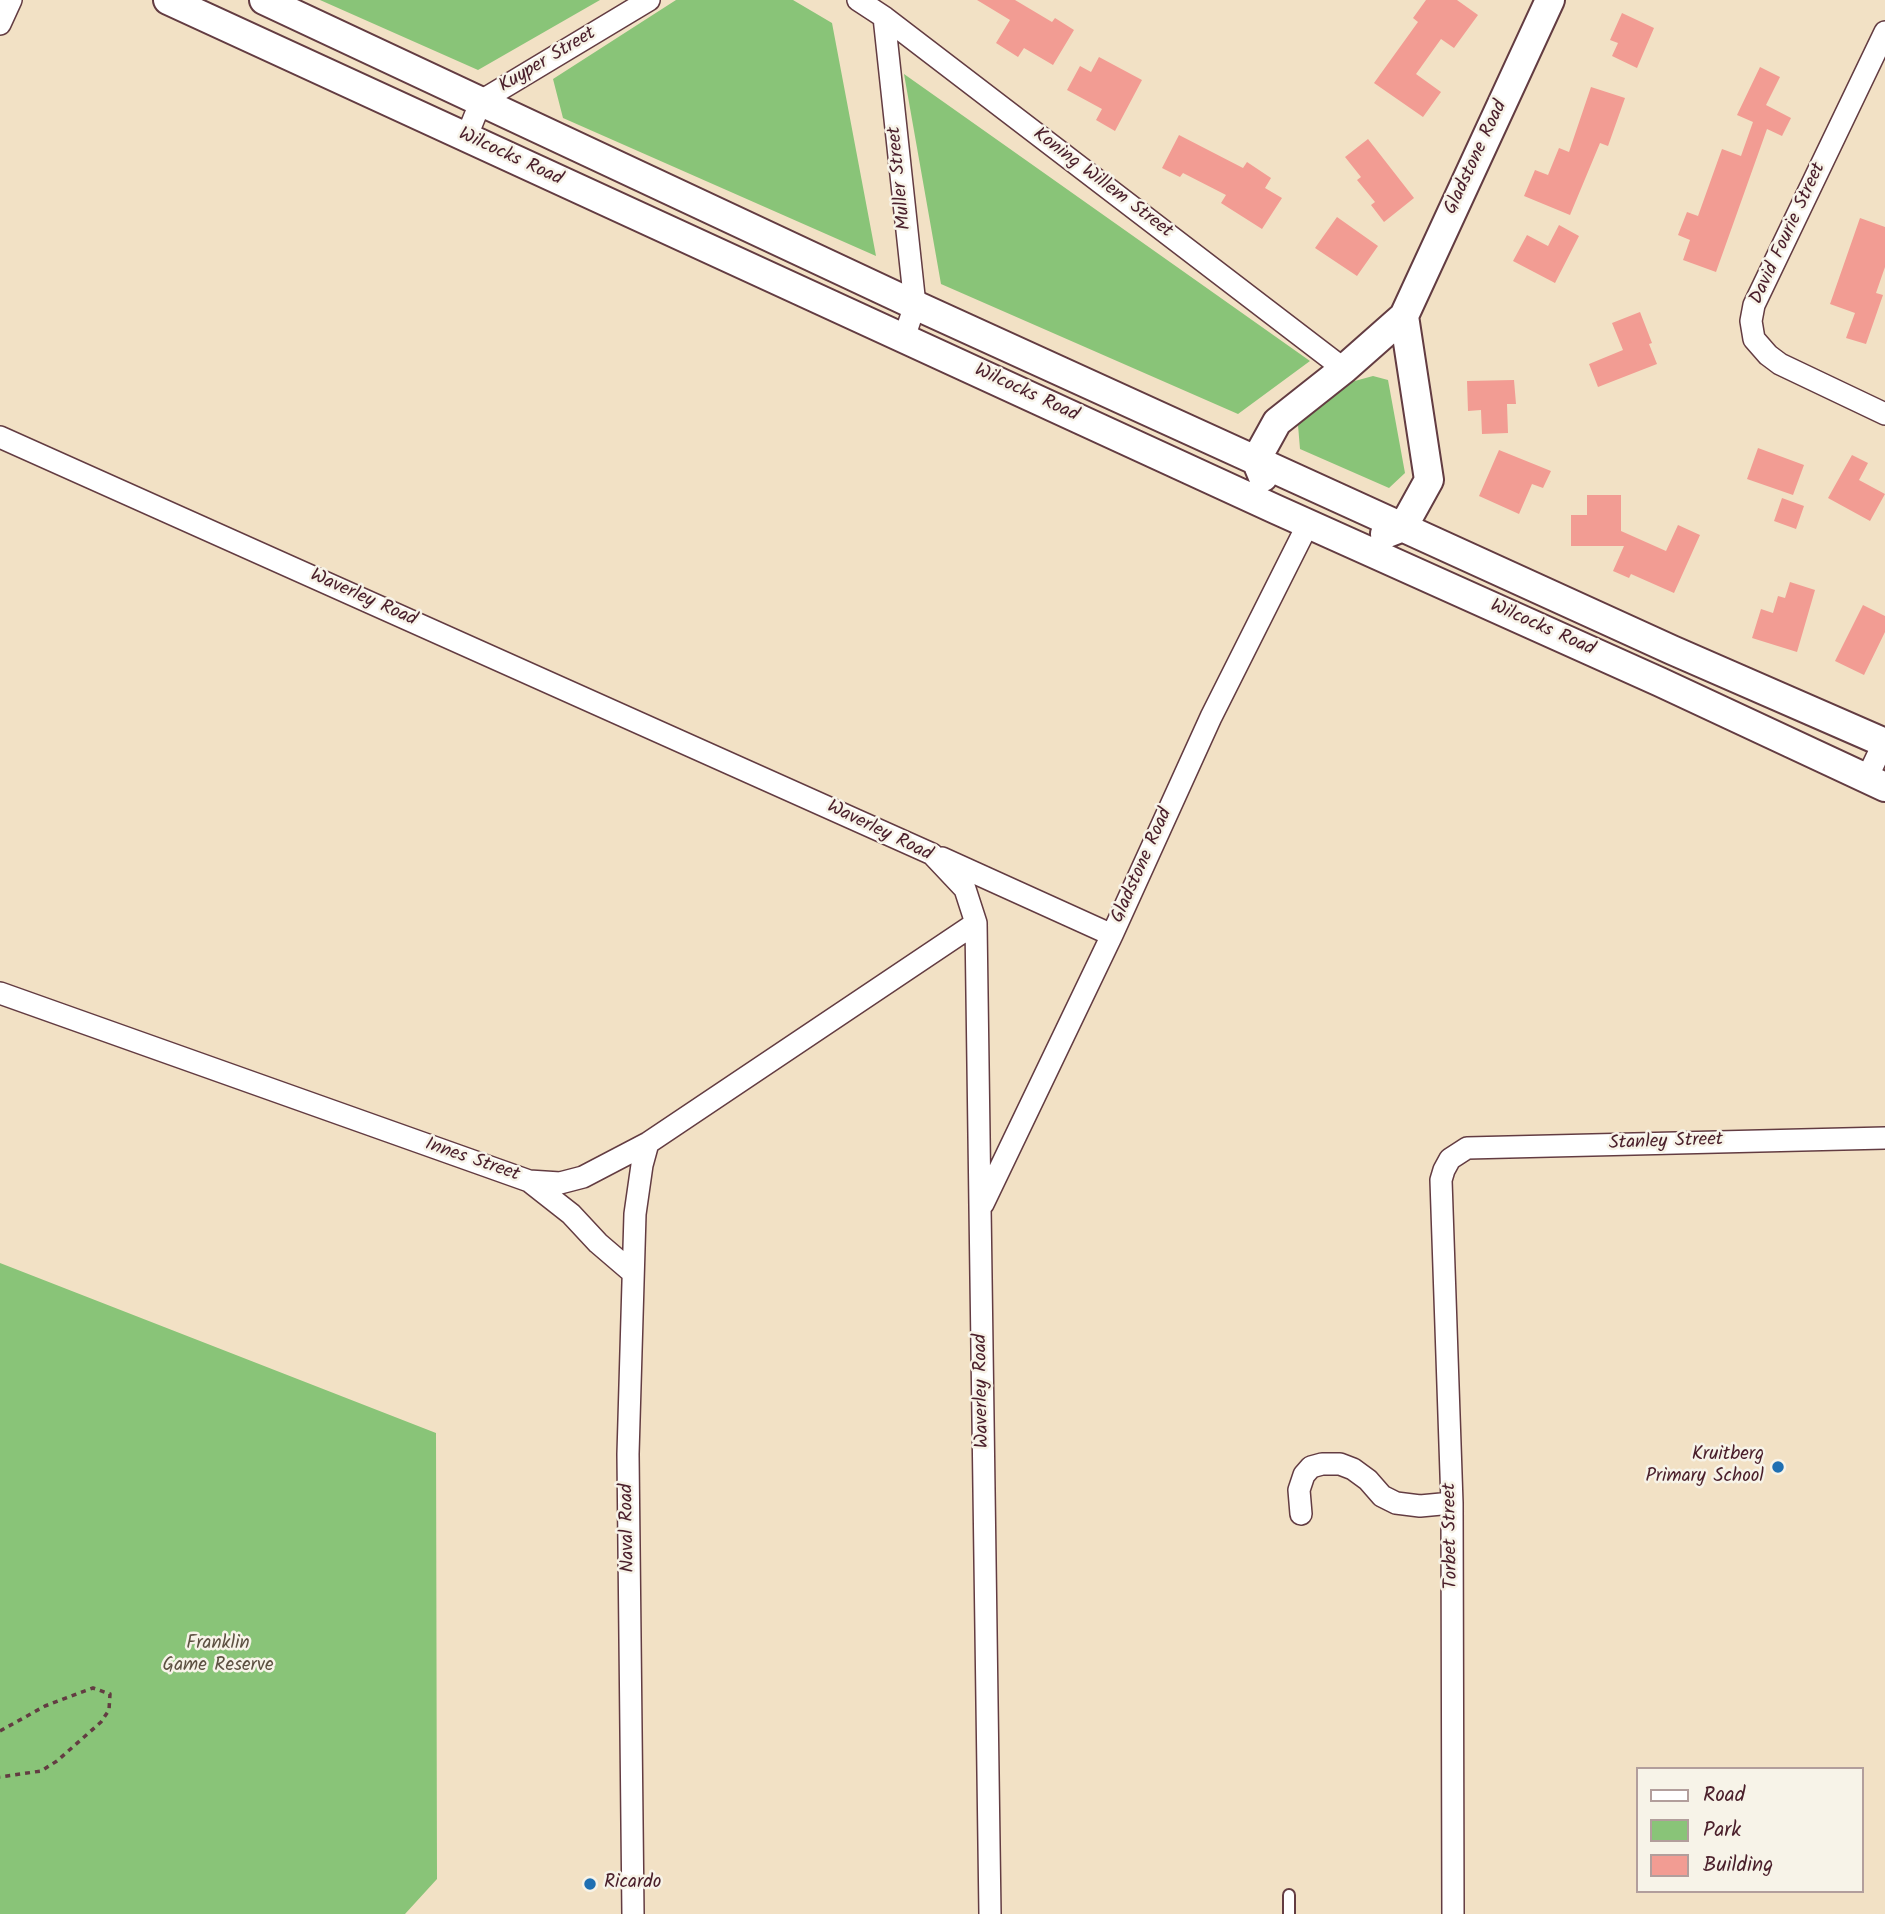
<!DOCTYPE html>
<html>
<head>
<meta charset="utf-8">
<style>
  body { margin:0 }
  #map { position:relative; width:1885px; height:1914px; overflow:hidden; background:#f2e1c5; font-family:Kalam,sans-serif }
  canvas { display:block }
  .legend { position:absolute; left:1636px; top:1767px; width:228px; height:126px; box-sizing:border-box; background:#f7f3e8; border:2px solid #b29e9c; margin:0; padding:9px 12px; list-style:none; font-size:21px; color:#4a1f2b }
  .legend li { display:flex; align-items:center; gap:14px; height:35px }
  .legend b { width:35px; border:2px solid #b29e9c }
</style>
</head>
<body>
<div id="map">
<canvas width="1885" height="1914"></canvas>
<ul class="legend">
<li><b style="height:9px;background:#fff"></b>Road</li>
<li><b style="height:19px;background:#89c478"></b>Park</li>
<li><b style="height:19px;background:#f29c93"></b>Building</li>
</ul>
</div>
<script>
const ctx = document.querySelector('canvas').getContext('2d');
ctx.lineJoin = 'round';
function paint(path, color) {
  ctx.fillStyle = color;
  ctx.fill(path, 'evenodd');
}
function toPath(rows) {
  const path = new Path2D();
  for (const r of rows) {
    path.moveTo(r[0], r[1]);
    for (let i = 2; i < r.length; i += 2) path.lineTo(r[i], r[i + 1]);
  }
  return path;
}
function strokePath(path, color, width, dash) {
  ctx.strokeStyle = color;
  ctx.lineWidth = width;
  ctx.lineCap = dash ? 'butt' : 'round';
  ctx.setLineDash(dash || []);
  ctx.stroke(path);
}
function drawText(font, color, halo, rows, align = 'center') {
  ctx.font = font + ' Kalam,sans-serif';
  ctx.lineWidth = 5;
  ctx.setLineDash([]);
  ctx.textBaseline = 'middle';
  ctx.strokeStyle = halo;
  ctx.fillStyle = color;
  for (const [text, x, y, turn = 0] of rows) {
    ctx.save();
    ctx.translate(x, y);
    ctx.rotate((+turn || 0) * Math.PI / 180);
    ctx.textAlign = isNaN(turn) ? turn : align;
    if (halo) ctx.strokeText(text, 0, 0);
    ctx.fillText(text, 0, 0);
    ctx.restore();
  }
}
const green = toPath([
  [320,0,600,0,478,70],
  [676,0,793,0,832,23,876,256,563,118,553,79],
  [904,74,1310,361,1238,414,941,284],
  [1373,376,1388,380,1405,473,1389,488,1300,449,1298,425,1351,382],
  [0,1263,436,1433,437,1879,405,1914,0,1914]
]);
const building = toPath([
  [977,0,1015,0,1052,22,1055,18,1074,30,1053,65,1024,48,1018,57,996,43,1010,20],
  [1426,0,1457,0,1478,15,1454,48,1441,39,1416,74,1441,92,1423,117,1374,83,1418,22,1413,18],
  [1622,13,1654,28,1637,68,1612,56,1618,43,1610,40],
  [1099,57,1142,80,1115,131,1096,120,1102,109,1067,90,1080,66,1091,72],
  [1760,67,1780,77,1766,105,1791,118,1782,136,1767,129,1716,272,1683,260,1690,240,1678,235,1687,212,1698,216,1722,149,1741,156,1753,122,1737,115],
  [1591,87,1625,98,1608,146,1600,143,1570,215,1524,196,1535,170,1548,175,1559,148,1569,152],
  [1179,135,1243,168,1247,162,1271,178,1265,188,1282,198,1262,229,1221,203,1226,195,1183,173,1180,177,1162,168],
  [1368,139,1414,198,1384,222,1371,205,1375,202,1357,180,1361,177,1345,157],
  [1337,217,1378,246,1357,276,1315,248],
  [1860,218,1885,227,1885,267,1876,293,1883,295,1866,344,1846,338,1855,313,1830,304],
  [1559,225,1579,236,1555,283,1513,261,1527,235,1548,246],
  [1640,312,1652,343,1649,344,1657,364,1598,387,1589,364,1623,350,1612,323],
  [1514,380,1516,404,1507,404,1508,433,1482,434,1481,410,1468,411,1467,381],
  [1758,448,1804,465,1793,495,1747,479],
  [1499,450,1551,471,1543,488,1532,484,1519,514,1479,496],
  [1852,455,1868,463,1859,480,1885,494,1870,521,1828,498],
  [1587,495,1621,495,1621,531,1666,551,1678,525,1700,535,1674,593,1631,574,1629,578,1613,571,1624,546,1571,546,1571,515,1587,515],
  [1782,498,1804,506,1796,529,1774,521],
  [1790,582,1815,590,1797,652,1752,638,1761,609,1773,613,1778,596,1785,598],
  [1863,605,1885,616,1885,632,1864,675,1835,661]
]);
const path = toPath([
  [0,1731,45,1706,79,1693,93,1688,110,1694,109,1710,101,1722,57,1761,41,1771,0,1777]
]);
const lane = toPath([
  [1289,1895,1289,1914]
]);
const street = toPath([
  [858,0,884,17,1344,369],
  [884,17,915,305,904,338],
  [0,24,11,0],
  [1885,32,1754,305,1751,321,1754,339,1768,355,1780,364,1885,414],
  [466,138,481,101,649,0],
  [0,437,932,854,965,889,976,923,990,1914],
  [1867,778,1885,740],
  [942,858,1112,935],
  [0,993,529,1181,560,1183,583,1177,648,1143,976,923],
  [529,1181,571,1214,598,1243,633,1273],
  [983,1204,1112,935,1211,717,1308,524],
  [1301,1514,1299,1490,1304,1475,1311,1467,1322,1464,1340,1464,1353,1469,1368,1480,1382,1496,1396,1503,1420,1506,1452,1503],
  [633,1914,628,1454,635,1214,642,1165,648,1143],
  [1453,1914,1452,1503,1441,1180,1444,1170,1450,1159,1467,1148,1885,1138]
]);
const secondary = toPath([
  [168,0,1275,509,1660,682,1885,787],
  [264,0,915,305,1672,650,1885,743],
  [1263,477,1256,460,1277,422,1344,369,1404,316,1550,0],
  [1385,534,1403,527,1429,480,1404,316]
]);
const markers = [
  [1778,1467,7,"#1f6fb2"],
  [590,1884,7,"#1f6fb2"]
];
const streetNames = [
  ["Kuyper Street",548,61,-31],
  ["Wilcocks Road",510,158,25],
  ["Gladstone Road",1477,158,-65],
  ["Muller Street",901,178,-96],
  ["Koning Willem Street",1102,184,37],
  ["David Fourie Street",1789,234,-65],
  ["Wilcocks Road",1026,394,25],
  ["Waverley Road",363,599,24],
  ["Wilcocks Road",1542,629,24],
  ["Waverley Road",879,832,26],
  ["Gladstone Road",1143,866,-66],
  ["Stanley Street",1666,1143,-2],
  ["Innes Street",472,1161,19],
  ["Waverley Road",983,1391,-91],
  ["Naval Road",629,1528,-91],
  ["Torbet Street",1452,1536,-91]
];
const poiNames = [
  ["Kruitberg",1764,1456],
  ["Primary School",1764,1478],
  ["Ricardo",604,1884,"left"]
];
const parkNames = [
  ["Franklin",218,1645],
  ["Game Reserve",218,1667]
];
paint(green, '#89c478');
paint(building, '#f29c93');
strokePath(lane, '#633c42', 14);
strokePath(street, '#633c42', 24);
strokePath(secondary, '#633c42', 32);
strokePath(path, '#633c42', 3.5, [5, 5]);
strokePath(lane, '#fff', 10);
strokePath(street, '#fff', 21);
strokePath(secondary, '#fff', 28);
for (const [x, y, r, color] of markers) {
  const dot = new Path2D();
  dot.arc(x, y, r, 0, 2 * Math.PI);
  ctx.fillStyle = color;
  ctx.fill(dot);
  strokePath(dot, '#f7f3e8', 2.5);
}
drawText('19px', '#4a1f2b', '#f7f3e8', streetNames);
drawText('19px', '#4a1f2b', '#f7f3e8', poiNames, 'right');
drawText('19px', '#5d5142', '#f7f3e8', parkNames);
</script>
</body>
</html>
